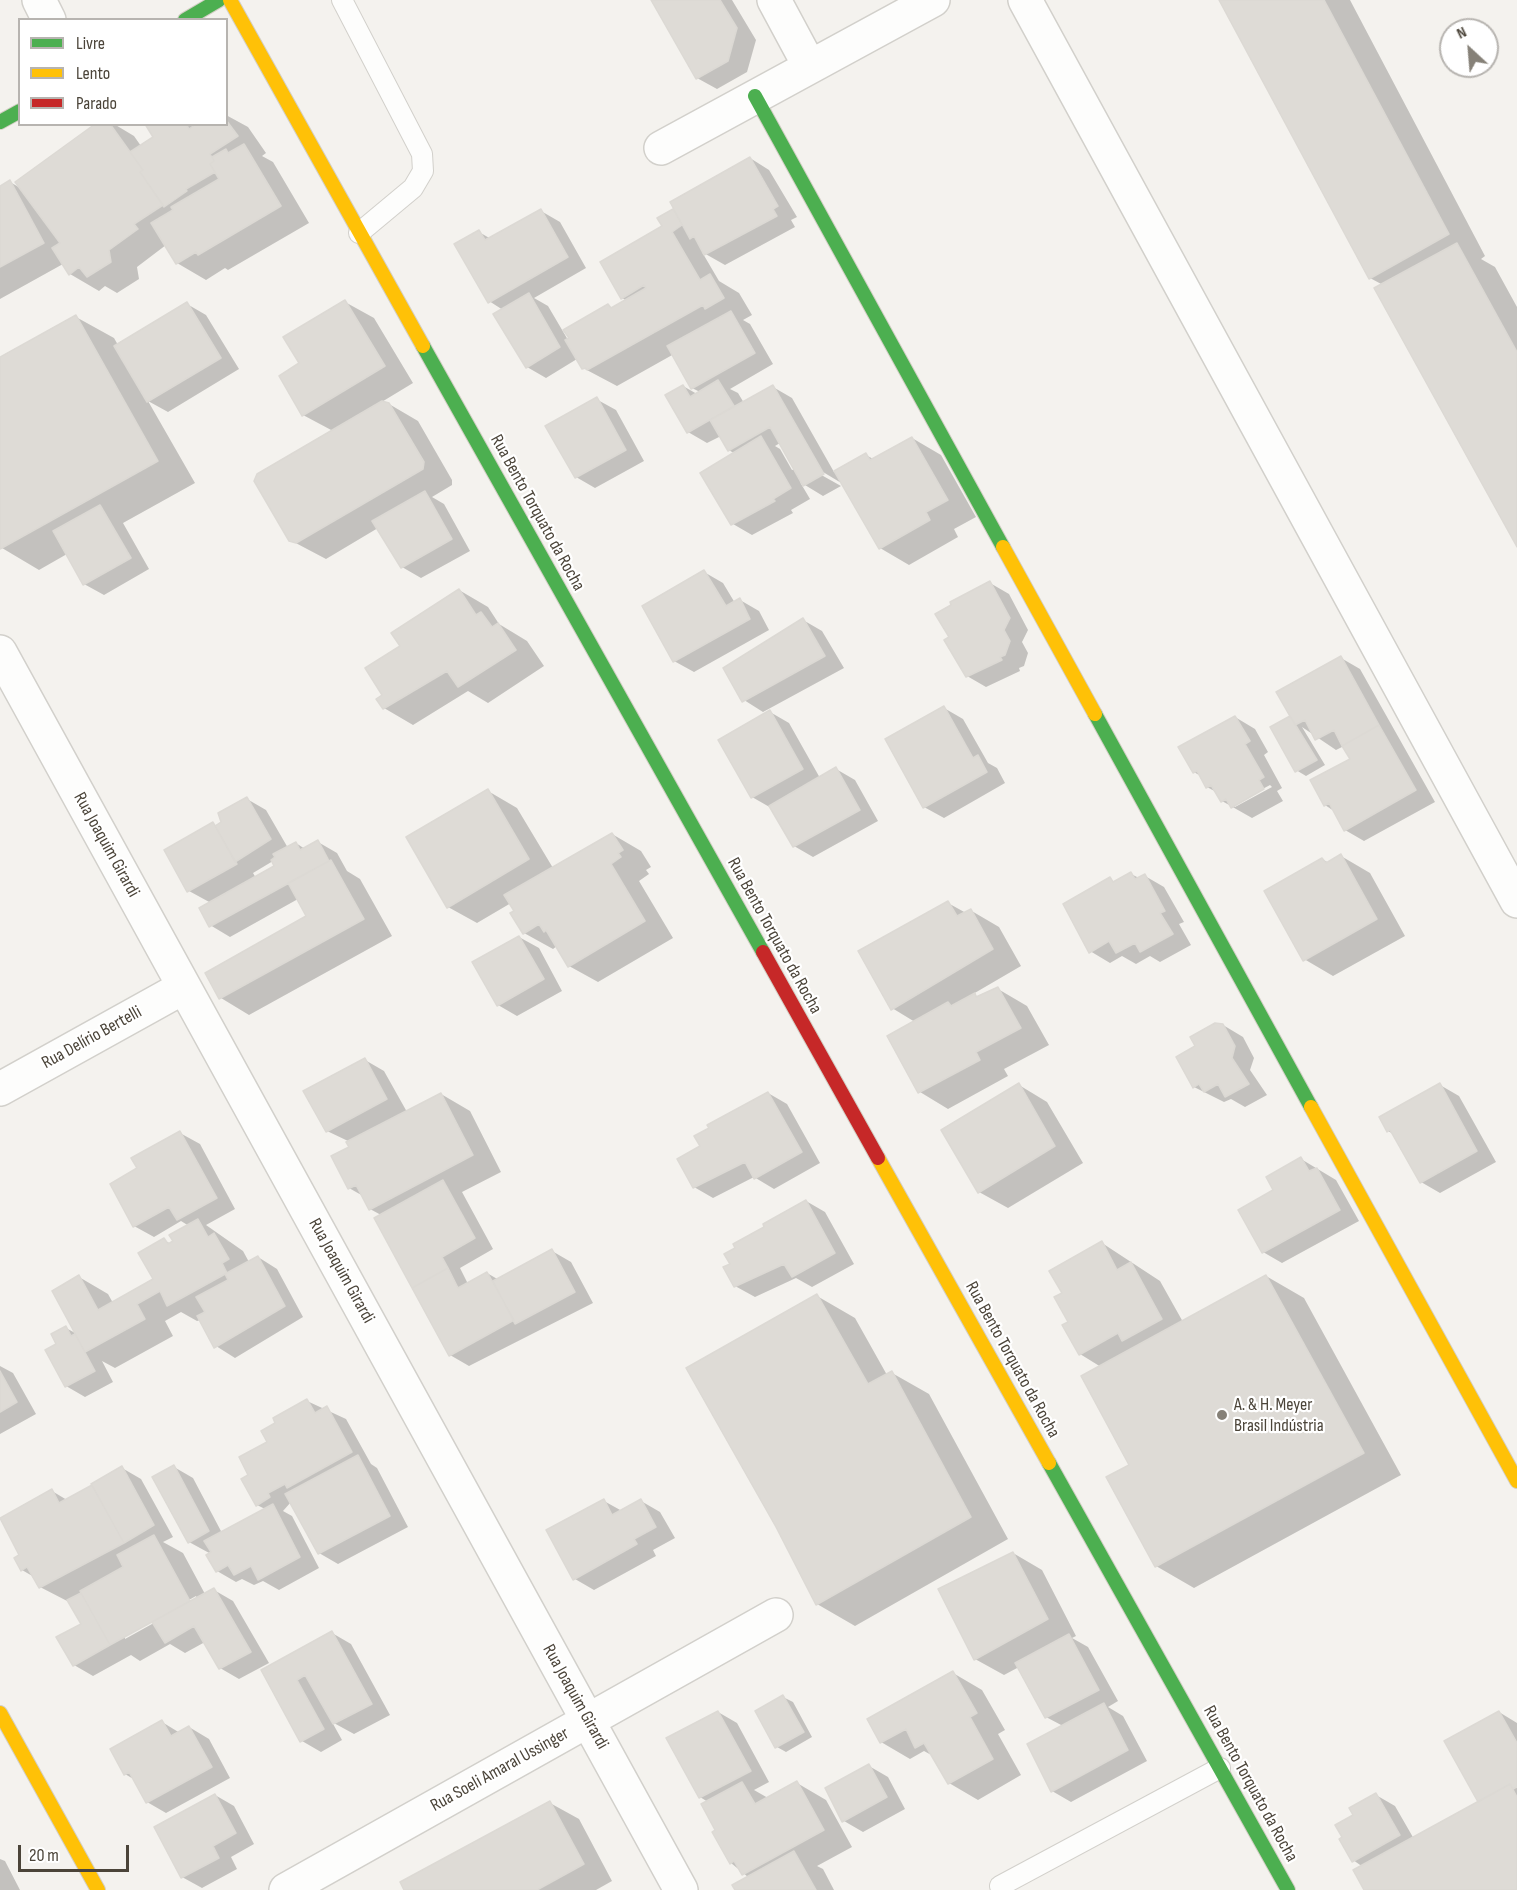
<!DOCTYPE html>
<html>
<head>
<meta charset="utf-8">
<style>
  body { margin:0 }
  #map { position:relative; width:1517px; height:1890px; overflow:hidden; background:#f4f2ee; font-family:"Sofia Sans Condensed",sans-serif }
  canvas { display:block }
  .legend { position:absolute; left:18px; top:18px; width:210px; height:108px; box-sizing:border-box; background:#fff; border:2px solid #b7b4b0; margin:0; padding:8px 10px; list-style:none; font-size:18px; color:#4b4439 }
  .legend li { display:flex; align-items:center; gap:12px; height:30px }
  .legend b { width:30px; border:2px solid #b7b4b0 }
  .north { position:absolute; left:1439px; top:18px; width:60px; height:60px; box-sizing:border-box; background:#fff; border:2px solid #b7b4b0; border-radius:50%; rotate:334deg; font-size:16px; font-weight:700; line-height:24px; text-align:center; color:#4b4439 }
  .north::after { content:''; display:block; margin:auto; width:21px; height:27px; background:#868178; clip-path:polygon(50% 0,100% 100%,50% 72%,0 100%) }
  .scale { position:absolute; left:18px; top:1845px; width:111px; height:27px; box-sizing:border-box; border:3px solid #4b4439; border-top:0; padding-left:8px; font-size:18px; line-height:21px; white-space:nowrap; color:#4b4439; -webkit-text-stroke:4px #fff; paint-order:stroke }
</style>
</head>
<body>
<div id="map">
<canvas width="1517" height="1890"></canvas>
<ul class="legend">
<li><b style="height:8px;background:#4caf50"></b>Livre</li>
<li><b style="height:8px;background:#ffc107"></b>Lento</li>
<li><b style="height:8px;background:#c62828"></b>Parado</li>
</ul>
<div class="north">N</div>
<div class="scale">20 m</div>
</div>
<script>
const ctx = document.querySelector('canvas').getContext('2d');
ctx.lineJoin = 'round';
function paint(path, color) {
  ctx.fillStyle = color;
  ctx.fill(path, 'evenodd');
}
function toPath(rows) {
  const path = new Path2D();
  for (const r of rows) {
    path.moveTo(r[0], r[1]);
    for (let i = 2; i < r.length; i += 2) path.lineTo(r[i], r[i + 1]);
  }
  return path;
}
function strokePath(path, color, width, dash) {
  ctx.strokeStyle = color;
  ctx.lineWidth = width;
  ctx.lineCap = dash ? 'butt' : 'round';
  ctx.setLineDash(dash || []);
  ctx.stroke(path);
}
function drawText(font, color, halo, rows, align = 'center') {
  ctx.font = font + ' "Sofia Sans Condensed",sans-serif';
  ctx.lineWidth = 4.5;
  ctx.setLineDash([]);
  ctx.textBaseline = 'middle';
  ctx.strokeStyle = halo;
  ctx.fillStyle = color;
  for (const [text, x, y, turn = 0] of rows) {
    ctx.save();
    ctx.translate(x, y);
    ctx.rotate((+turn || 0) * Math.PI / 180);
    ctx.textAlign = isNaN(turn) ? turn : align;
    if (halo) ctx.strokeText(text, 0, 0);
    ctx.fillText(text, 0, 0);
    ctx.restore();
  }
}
const shadow = toPath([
  [653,0,732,0,756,40,747,72,717,89,697,78],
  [1220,0,1350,0,1485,256,1481,259,1495,267,1517,307,1517,544,1383,285,1370,278],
  [226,115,248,127,266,153,262,156,273,162,309,223,228,270,225,268,206,280,177,263,166,245,137,267,139,279,117,293,105,286,99,291,70,274,63,264,0,299,0,187,10,182,22,189,97,124,114,124,134,136,141,146,155,137,146,124,226,124],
  [750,158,769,170,797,217,791,220,795,227,725,265,702,252,719,281,739,293,752,315,743,320,750,324,773,364,730,389,738,393,744,403,773,387,792,398,834,472,866,455,875,460,912,438,941,455,976,517,954,529,958,537,909,565,880,548,843,484,818,469,816,472,841,486,823,496,800,482,810,499,791,510,793,513,752,535,733,524,702,474,735,454,729,450,721,436,707,443,688,432,683,386,697,394,700,392,692,388,674,354,617,386,583,368,577,359,546,378,527,367,503,310,489,301,479,232,491,239,541,211,560,222,586,268,534,298,548,306,568,340,608,306,613,309,627,301,622,298,673,211,679,214],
  [780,443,795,469,792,470,780,449,775,446],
  [345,302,374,318,413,383,380,403,389,404,418,421,452,480,452,485,432,497,444,504,470,551,421,578,402,567,378,528,326,559,290,540,333,431,303,415,301,363],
  [187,304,206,315,239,369,168,412,148,401,195,483,123,523,149,569,104,595,84,584,67,554,39,570,2,548,0,359,76,317,114,338,118,345],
  [596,399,616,410,644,461,595,488,576,477],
  [704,572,723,583,735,603,740,600,759,611,769,630,694,672,674,661],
  [990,583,1009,594,1028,630,1022,642,1028,653,1024,666,1019,668,1020,671,986,687,967,676],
  [459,590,488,607,499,624,527,641,544,666,488,703,468,691,413,725,384,708,384,696],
  [803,620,822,631,844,668,763,712,744,700],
  [1341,658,1360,669,1435,802,1364,841,1345,830,1334,811,1325,805,1312,781,1352,759,1344,746,1336,750,1302,727,1325,765,1306,776,1296,770,1292,716],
  [944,708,963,719,988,763,997,768,1005,783,944,818,924,807],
  [770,712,789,723,820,778,836,769,855,780,878,821,813,857,794,846,773,809,752,797,720,740],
  [1235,717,1255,729,1268,752,1264,755,1282,788,1277,791,1283,801,1252,818,1222,801,1218,793,1207,787,1202,777,1194,772],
  [1270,785,1272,787,1235,807,1235,804],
  [488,791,517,808,553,868,612,834,641,851,651,867,646,870,649,874,639,881,673,938,598,982,569,966,557,946,553,949,524,933,511,903,477,923,448,907],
  [247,799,266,810,288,848,296,843,305,849,318,842,337,853,347,871,360,879,392,936,249,1015,221,998,207,973,308,917,298,899,230,937,210,925,211,903,189,891,213,824,217,826],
  [273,861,276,867,256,878,253,873],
  [1341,856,1370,873,1405,936,1333,976,1304,959,1322,859,1329,863],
  [1131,874,1139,878,1145,876,1164,887,1184,922,1179,924,1191,945,1160,962,1150,956,1136,964,1122,956,1110,963,1090,951,1110,879,1115,882],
  [948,903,966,913,970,910,999,927,1021,966,973,994,979,997,998,989,1027,1006,1049,1045,1004,1069,1008,1076,948,1109,920,1092,915,1022,892,1008],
  [519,937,539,948,562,991,517,1016,498,1005],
  [1223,1025,1243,1037,1254,1058,1250,1070,1267,1095,1245,1107,1231,1099,1224,1102,1194,1087,1198,1046],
  [365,1060,384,1071,407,1112,441,1094,470,1111,501,1172,462,1192,493,1249,460,1268,468,1284,487,1273,499,1280,552,1251,571,1262,593,1303,469,1366,450,1355,381,1215,370,1209,363,1196,349,1188,351,1148,348,1141,327,1131],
  [1019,1085,1047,1102,1083,1163,1008,1208,979,1192],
  [1440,1085,1459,1096,1496,1162,1440,1193,1421,1182,1395,1135,1388,1131],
  [768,1093,787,1104,820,1163,774,1189,754,1177,713,1198,694,1187,702,1146],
  [180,1133,200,1144,235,1209,206,1225,243,1251,249,1262,258,1257,277,1269,303,1317,235,1358,216,1346,201,1320,197,1321,181,1312,165,1321,173,1336,115,1368,102,1361,113,1382,85,1397,66,1386,58,1344,66,1328,77,1334,79,1277,108,1294,113,1303,155,1280,164,1240,171,1244,189,1226,181,1221,154,1237,134,1226,139,1169],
  [1301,1159,1336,1180,1359,1221,1282,1263,1263,1252,1275,1191],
  [806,1201,825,1212,854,1264,812,1287,796,1278,755,1297,735,1286,766,1227],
  [1102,1243,1160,1281,1183,1322,1266,1276,1304,1298,1401,1475,1194,1588,1156,1566,1131,1465,1101,1367,1080,1354,1064,1293],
  [817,1296,855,1318,887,1375,892,1373,929,1394,1008,1539,855,1626,817,1604],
  [0,1366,13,1373,36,1414,0,1434],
  [307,1401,346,1419,371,1464,377,1468,408,1527,338,1564,319,1553,291,1502,283,1511,292,1516,319,1568,279,1590,263,1581,254,1585,242,1579,236,1582,217,1571,211,1554,189,1542,174,1467,193,1478,222,1533,265,1509,257,1505,250,1476,269,1443],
  [122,1468,141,1479,173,1537,163,1542,183,1553,205,1594,214,1590,233,1601,269,1663,239,1679,220,1668,205,1642,185,1653,170,1644,140,1661,131,1655,93,1676,74,1665,83,1624,71,1603,40,1587,34,1577,22,1570,21,1555,52,1491,67,1500],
  [196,1596,197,1599,125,1639,125,1636],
  [604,1501,622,1511,641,1501,660,1512,675,1538,653,1550,656,1556,594,1590,575,1579,548,1531],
  [1013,1553,1042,1570,1076,1636,1072,1638,1088,1647,1118,1701,1108,1707,1123,1716,1147,1761,1071,1802,1052,1791,1063,1726,1046,1717,1019,1667,1004,1675,975,1659],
  [332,1633,351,1644,390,1715,354,1734,332,1722,342,1740,321,1752,302,1741,263,1670],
  [953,1673,982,1690,1005,1730,998,1734,1021,1775,978,1800,949,1783,933,1756,924,1751,910,1759,881,1742],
  [783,1697,793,1702,812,1737,786,1752,777,1747],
  [718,1712,737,1723,769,1782,754,1790,768,1798,797,1783,826,1800,852,1847,817,1866,823,1869,834,1890,736,1890,748,1877,731,1863,708,1802,700,1797],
  [1499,1712,1517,1723,1517,1890,1366,1890,1363,1867,1353,1860,1355,1816,1376,1795,1395,1806,1414,1839,1480,1802],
  [162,1722,180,1733,189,1727,209,1739,230,1778,166,1813,147,1802,135,1780,125,1774],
  [869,1766,888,1777,905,1809,863,1832,844,1821],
  [215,1795,234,1806,254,1844,231,1857,237,1869,202,1888,182,1877],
  [550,1803,579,1819,612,1881,596,1890,406,1890],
  [0,1859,5,1861,20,1890,0,1890]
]);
const building = toPath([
  [651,0,720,0,737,28,728,61,696,79,651,0],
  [1219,0,1324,0,1449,234,1369,279,1219,0],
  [226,120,238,136,210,154,214,161,210,164,215,172,186,189,187,191,164,207,140,172,143,170,130,152,153,137,145,124,186,124,189,129,196,124,226,124,226,120],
  [95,124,110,124,143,170,140,172,163,205,134,224,138,229,109,250,111,262,87,277,79,267,69,275,52,248,60,243,15,182,95,124],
  [244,144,281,206,198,255,196,252,176,264,151,223,173,210,171,207,219,179,210,164,214,161,212,157,226,149,228,153,244,144],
  [750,157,778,206,773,209,777,216,704,255,694,236,690,239,670,202,750,157],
  [10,180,44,243,0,267,0,186,10,180],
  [541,209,568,257,488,303,454,244,479,230,485,240,541,209],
  [673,209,682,225,672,232,700,280,710,274,724,298,705,309,703,305,587,370,586,368,582,369,565,340,569,338,563,330,608,304,611,308,646,288,644,285,621,299,600,262,662,226,657,218,673,209],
  [1457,243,1517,352,1517,547,1374,288,1457,243],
  [529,293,560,347,526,368,493,314,529,293],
  [345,300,385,366,302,416,279,376,299,363,283,337,345,300],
  [187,302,221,358,147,402,114,346,187,302],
  [731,311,755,353,691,389,667,346,731,311],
  [76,315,158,461,0,549,0,357,76,315],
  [718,380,734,406,687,433,665,395,683,385,690,397,718,380],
  [773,385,824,474,803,486,770,427,728,451,710,420,773,385],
  [597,397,626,450,575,478,545,426,597,397],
  [382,401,389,403,424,462,423,469,296,543,289,541,254,481,257,474,382,401],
  [761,436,791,488,773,499,775,501,731,525,700,473,761,436],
  [912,437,948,500,926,512,930,520,879,549,834,471,866,453,870,460,912,437],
  [425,491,452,539,401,568,372,521,425,491],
  [100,505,131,558,83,585,53,531,100,505],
  [704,570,726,606,740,598,750,619,673,662,642,606,704,570],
  [990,581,1010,618,1004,630,1010,641,1005,655,1000,657,1002,660,966,677,944,640,949,637,935,614,951,605,950,602,990,581],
  [459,589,476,615,481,612,492,627,498,623,516,650,458,687,447,671,383,709,376,699,382,695,365,668,400,646,391,633,459,589],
  [803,618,825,656,742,702,723,668,803,618],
  [1341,656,1379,725,1342,746,1334,730,1315,740,1305,720,1295,725,1276,692,1341,656],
  [944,706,973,758,978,755,987,772,923,808,885,739,944,706],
  [770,710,803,769,751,798,718,740,770,710],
  [1235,716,1250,741,1245,744,1264,777,1259,780,1264,789,1231,808,1226,799,1221,802,1211,785,1206,788,1197,771,1193,773,1178,747,1235,716],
  [1290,716,1317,760,1295,772,1270,727,1290,716],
  [1379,725,1416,790,1344,831,1329,803,1324,806,1310,780,1350,759,1342,746,1379,725],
  [836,767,860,810,793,847,769,806,836,767],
  [488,789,529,859,447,908,406,837,488,789],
  [247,797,271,839,235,862,215,826,221,822,218,813,247,797],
  [213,822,237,864,187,892,164,850,213,822],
  [612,833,623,850,618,853,621,857,611,864,645,921,568,967,546,930,544,932,539,924,523,934,510,913,514,911,504,895,612,833],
  [318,840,329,861,209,927,199,908,274,866,271,860,275,857,273,854,296,842,300,850,318,840],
  [1341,854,1377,919,1303,961,1264,891,1322,858,1326,863,1341,854],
  [331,860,364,919,219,999,205,973,306,916,288,883,331,860],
  [1131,872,1135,879,1145,874,1165,911,1160,913,1173,934,1140,952,1135,943,1116,953,1109,941,1089,953,1063,904,1110,877,1113,882,1131,872],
  [948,901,957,916,971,909,993,949,891,1010,858,951,948,901],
  [519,936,544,979,497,1006,472,962,519,936],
  [998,987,1021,1028,976,1052,980,1060,918,1093,887,1036,948,1002,951,1006,975,993,976,997,998,987],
  [1215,1023,1223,1024,1235,1046,1232,1058,1249,1084,1225,1097,1218,1084,1204,1092,1199,1084,1193,1088,1176,1057,1195,1046,1190,1037,1215,1023],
  [365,1058,387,1099,326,1132,303,1091,365,1058],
  [1019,1083,1055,1146,978,1193,941,1130,1019,1083],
  [1440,1083,1477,1151,1420,1183,1390,1130,1387,1132,1379,1117,1440,1083],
  [768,1092,802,1152,754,1179,745,1162,693,1188,677,1159,700,1146,694,1136,709,1128,707,1125,768,1092],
  [441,1093,473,1155,369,1210,356,1185,348,1189,331,1156,349,1147,346,1142,441,1093],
  [180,1131,217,1198,177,1220,169,1207,133,1227,110,1184,137,1168,131,1158,180,1131],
  [1301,1157,1309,1171,1317,1168,1340,1210,1262,1253,1238,1210,1273,1190,1266,1177,1301,1157],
  [443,1180,475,1238,442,1257,448,1268,412,1288,374,1218,443,1180],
  [806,1200,835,1253,792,1277,784,1264,734,1287,723,1267,730,1264,724,1254,735,1248,733,1244,764,1227,763,1224,806,1200],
  [198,1219,208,1237,214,1233,229,1259,222,1263,227,1273,167,1306,160,1291,137,1304,145,1319,85,1352,52,1291,79,1275,98,1310,153,1279,138,1253,164,1238,168,1244,173,1241,169,1235,198,1219],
  [1102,1241,1117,1270,1131,1262,1162,1319,1122,1341,1118,1333,1079,1355,1062,1325,1068,1322,1054,1297,1062,1293,1049,1271,1102,1241],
  [552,1249,575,1292,515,1324,493,1281,552,1249],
  [258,1256,285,1306,214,1348,197,1316,205,1312,196,1297,228,1280,225,1274,258,1256],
  [448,1268,458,1288,487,1272,514,1320,449,1356,412,1288,448,1268],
  [1266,1275,1364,1453,1155,1567,1106,1477,1129,1465,1081,1376,1266,1275],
  [817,1294,868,1384,892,1371,971,1517,816,1605,776,1527,686,1368,817,1294],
  [66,1326,71,1336,75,1334,95,1371,65,1387,45,1350,56,1344,51,1334,66,1326],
  [0,1371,17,1402,0,1412,0,1371],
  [307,1399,315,1413,327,1406,352,1452,287,1488,285,1484,268,1493,270,1497,256,1506,241,1479,248,1475,239,1457,267,1442,261,1431,275,1423,273,1418,307,1399],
  [358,1455,390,1516,318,1554,285,1494,358,1455],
  [174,1465,209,1531,188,1543,152,1477,174,1465],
  [122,1466,154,1525,124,1543,91,1484,122,1466],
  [92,1485,124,1543,39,1588,27,1567,21,1571,14,1558,19,1555,0,1518,52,1489,59,1503,92,1485],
  [604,1499,612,1515,641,1499,656,1527,634,1539,637,1544,573,1580,546,1530,604,1499],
  [273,1504,300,1557,258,1580,251,1566,234,1575,228,1565,216,1572,206,1555,211,1552,204,1541,273,1504],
  [154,1535,190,1601,110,1645,80,1591,123,1567,117,1555,154,1535],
  [1013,1552,1048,1619,974,1660,938,1589,1013,1552],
  [214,1588,251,1652,219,1669,194,1626,165,1643,152,1622,214,1588],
  [81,1593,110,1645,73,1666,56,1637,81,1624,67,1600,81,1593],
  [332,1631,372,1704,333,1724,305,1675,297,1680,324,1729,300,1742,261,1670,332,1631],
  [1069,1634,1099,1690,1045,1718,1015,1663,1069,1634],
  [953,1671,977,1713,970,1717,993,1759,948,1784,924,1743,915,1748,906,1729,880,1743,867,1719,953,1671],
  [783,1695,804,1732,775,1748,755,1711,783,1695],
  [1104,1703,1128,1750,1051,1792,1027,1744,1104,1703],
  [718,1711,751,1771,699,1798,666,1738,718,1711],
  [1499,1711,1517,1743,1517,1787,1513,1789,1510,1784,1478,1802,1444,1741,1499,1711],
  [162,1720,171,1736,189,1726,212,1767,146,1803,129,1772,124,1775,110,1749,162,1720],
  [869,1764,887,1797,842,1822,825,1788,869,1764],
  [797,1781,824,1830,742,1875,734,1861,730,1864,712,1832,715,1830,701,1804,742,1782,755,1804,797,1781],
  [1510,1784,1517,1797,1517,1890,1364,1890,1353,1870,1510,1784],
  [1376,1793,1400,1835,1352,1862,1339,1839,1342,1837,1335,1825,1353,1815,1349,1808,1376,1793],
  [215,1794,236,1833,213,1846,219,1858,181,1878,154,1827,215,1794],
  [550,1801,584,1864,537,1890,404,1890,400,1882,550,1801],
  [794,1851,816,1890,735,1890,732,1885,794,1851]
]);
const lane = toPath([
  [342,0,422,154,423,171,413,188,359,233],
  [1002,1890,1000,1886,1220,1768]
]);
const street = toPath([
  [39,0,49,20],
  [774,0,810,67],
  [1025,0,1517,901],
  [661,148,933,0],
  [0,652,681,1890],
  [0,1089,184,987],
  [286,1890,776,1615]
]);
const fast = toPath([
  [185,20,219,0],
  [755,96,1003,547],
  [0,122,20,111],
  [423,346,763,952],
  [1095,714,1311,1107],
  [1049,1463,1288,1890]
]);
const slow = toPath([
  [230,0,423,346],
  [1003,547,1095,714],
  [1311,1107,1517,1481],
  [878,1158,1049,1463],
  [0,1713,98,1890]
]);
const jam = toPath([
  [763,952,878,1158]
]);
const markers = [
  [1222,1415,6,"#868178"]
];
const streetNames = [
  ["Rua Bento Torquato da Rocha",537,513,61],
  ["Rua Joaquim Girardi",106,845,61],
  ["Rua Bento Torquato da Rocha",774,936,61],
  ["Rua Delírio Bertelli",92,1038,-29],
  ["Rua Joaquim Girardi",341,1271,61],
  ["Rua Bento Torquato da Rocha",1012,1360,61],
  ["Rua Joaquim Girardi",575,1697,61],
  ["Rua Soeli Amaral Ussinger",500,1770,-29],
  ["Rua Bento Torquato da Rocha",1250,1784,61]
];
const poiNames = [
  ["A. & H. Meyer",1234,1405],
  ["Brasil Indústria",1234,1426]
];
paint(shadow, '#0003');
paint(building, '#dedbd6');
strokePath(building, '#dcd9d4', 1.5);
strokePath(lane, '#d2d0cb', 22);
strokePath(street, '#d2d0cb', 36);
strokePath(fast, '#d3cfc5', 16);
strokePath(slow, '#d3cfc5', 16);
strokePath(jam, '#d3cfc5', 16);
strokePath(lane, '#fdfdfc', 20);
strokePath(street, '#fdfdfc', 33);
strokePath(fast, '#4caf50', 14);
strokePath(slow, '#ffc107', 14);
strokePath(jam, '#c62828', 14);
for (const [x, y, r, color] of markers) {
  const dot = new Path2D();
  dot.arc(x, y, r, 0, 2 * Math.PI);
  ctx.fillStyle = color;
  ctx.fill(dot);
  strokePath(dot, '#fff', 2);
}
drawText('18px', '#4b4439', '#fff', streetNames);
drawText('18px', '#4b4439', '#fff', poiNames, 'left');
</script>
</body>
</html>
